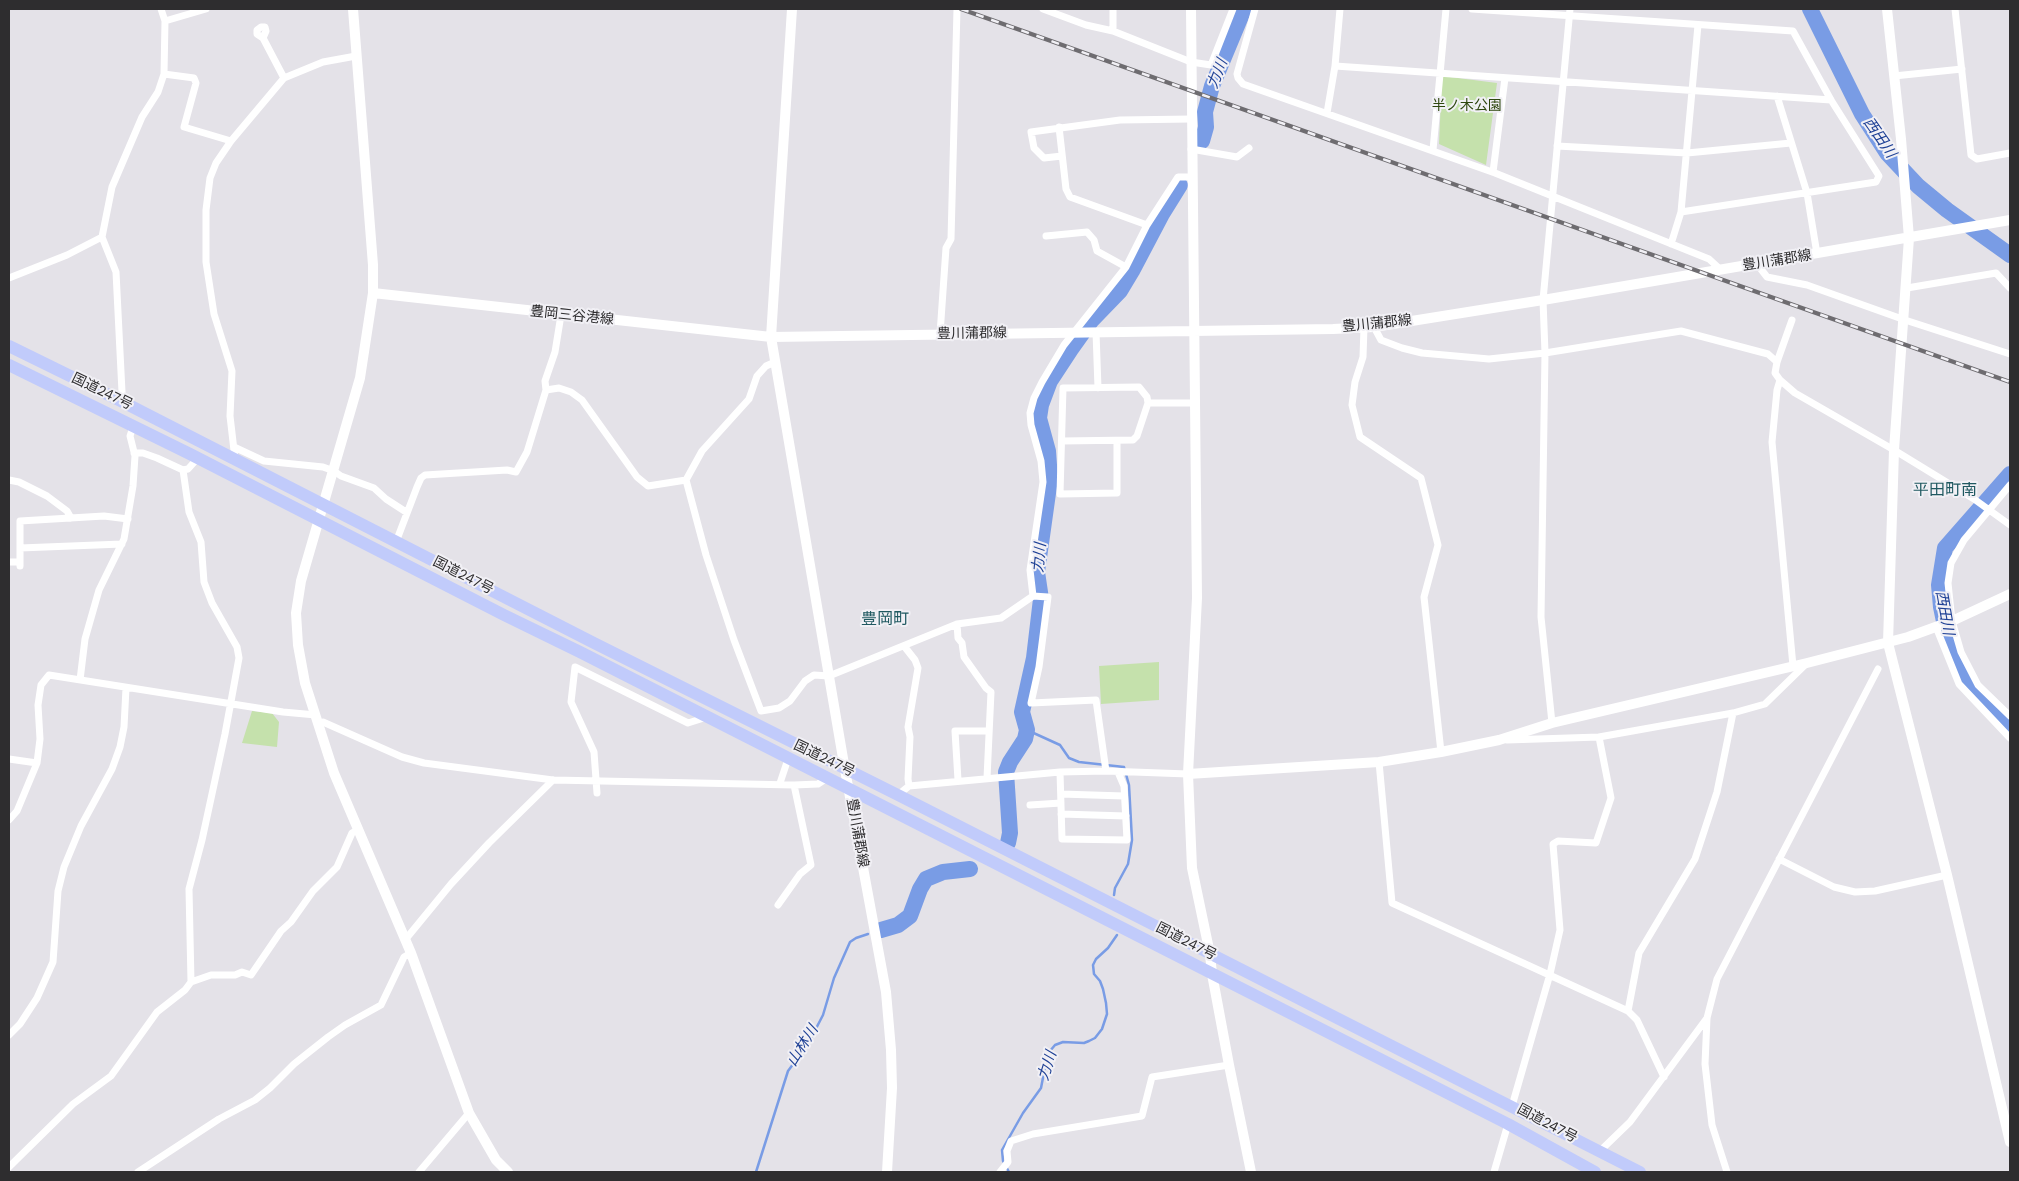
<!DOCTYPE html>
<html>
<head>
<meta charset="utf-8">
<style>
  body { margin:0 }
  #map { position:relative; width:2019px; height:1181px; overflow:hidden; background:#e4e2e8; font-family:"DM Sans",sans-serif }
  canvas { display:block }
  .frame { position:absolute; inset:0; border:10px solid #2e2d2f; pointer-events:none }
</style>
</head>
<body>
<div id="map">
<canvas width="2019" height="1181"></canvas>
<div class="frame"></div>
</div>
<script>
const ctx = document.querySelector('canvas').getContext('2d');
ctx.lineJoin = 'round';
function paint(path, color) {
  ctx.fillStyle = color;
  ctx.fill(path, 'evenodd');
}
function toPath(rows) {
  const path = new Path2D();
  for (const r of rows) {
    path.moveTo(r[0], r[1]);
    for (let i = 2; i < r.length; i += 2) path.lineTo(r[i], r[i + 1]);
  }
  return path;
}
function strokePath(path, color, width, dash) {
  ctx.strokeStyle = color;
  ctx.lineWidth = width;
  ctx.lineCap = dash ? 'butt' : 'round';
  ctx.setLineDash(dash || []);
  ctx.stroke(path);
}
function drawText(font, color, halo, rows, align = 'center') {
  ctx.font = font + ' "DM Sans","Noto Sans JP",sans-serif';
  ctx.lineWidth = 4;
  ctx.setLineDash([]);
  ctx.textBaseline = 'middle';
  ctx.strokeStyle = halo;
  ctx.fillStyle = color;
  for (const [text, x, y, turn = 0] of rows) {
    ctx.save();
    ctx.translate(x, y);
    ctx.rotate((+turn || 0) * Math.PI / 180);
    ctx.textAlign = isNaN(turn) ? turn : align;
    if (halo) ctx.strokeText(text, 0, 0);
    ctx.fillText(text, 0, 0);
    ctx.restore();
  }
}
const green = toPath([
  [1442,76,1497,83,1486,165,1439,144],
  [1159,662,1159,700,1101,704,1099,666],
  [252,711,272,713,279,722,277,747,242,743]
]);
const stream = toPath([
  [1027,730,1060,745,1069,758,1079,762,1124,767,1129,785,1132,840,1128,864,1115,888,1114,895],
  [756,1172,788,1071,808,1044,823,1015,834,978,850,942,856,938,868,934],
  [1009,1172,1003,1161,1002,1150,1023,1113,1041,1088,1046,1062,1050,1051,1055,1045,1063,1042,1084,1043,1089,1041,1095,1038,1102,1029,1107,1014,1106,1003,1103,989,1100,981,1094,974,1093,965,1096,959,1108,948,1117,935]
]);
const river = toPath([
  [1810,9,1862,114,1887,153,1918,186,1947,210,2010,255],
  [1202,141,1206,127,1205,112,1212,86,1244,9],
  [2010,474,1945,548,1939,585,1941,607,1948,641,1973,689,2010,725],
  [1008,843,1010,833,1006,772,1010,762,1025,739,1027,730,1022,712,1034,658,1041,599,1037,572,1050,479,1048,451,1039,418,1041,405,1050,381,1071,349,1091,321,1120,291,1132,271,1162,214,1180,185],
  [881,930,898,925,910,916,920,889,926,879,943,872,970,869]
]);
const street = toPath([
  [1043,9,1086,25,1113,31,1191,62,1211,65,1233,9],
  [1255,9,1237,74,1238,78,1243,84,1495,173,1709,259,1721,270],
  [1472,9,1793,31,1831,100,1879,176,1876,182,1681,212],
  [1955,9,1971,155,1977,159,2010,153],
  [165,21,206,9],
  [1113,31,1113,9],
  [263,38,266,31,265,27,261,27,257,30,257,34,263,38,284,78],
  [1335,66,1340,9],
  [164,74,194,78,196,83,184,127,231,141],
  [1894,76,1962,69],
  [1777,96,1807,193,1817,254],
  [1327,113,1335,66,1831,100],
  [1059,127,1066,189,1070,197,1147,225],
  [1557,146,1687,153,1791,143],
  [1191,149,1237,157,1249,148],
  [1433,150,1446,9],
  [1062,156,1044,158,1034,148,1031,132,1120,120,1191,119],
  [1493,172,1505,78],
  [1046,236,1087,232,1094,240,1097,251,1126,267],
  [1671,244,1681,212,1698,25],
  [1757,264,1767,277,1807,285,1905,320,2010,354],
  [9,278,67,255,102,237],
  [1907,288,1996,273,2010,288],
  [1792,320,1777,362,1775,373,1780,380,1795,393,1894,450,1974,499,2010,525],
  [1364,327,1363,357,1355,382,1352,405,1360,437,1421,478,1438,545,1424,597,1441,752],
  [1374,327,1381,340,1402,348,1422,353,1489,359,1545,353,1681,331,1768,354,1777,362],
  [1096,332,1098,388],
  [940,334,946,248,951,239,957,9],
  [775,362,766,366,757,376,749,399,702,451,686,480,706,555,734,640,761,711,779,708,790,701,805,681,814,675,829,676,957,624,1001,618,1033,596],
  [1780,380,1777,390,1772,442,1793,666],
  [546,390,559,388,571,392,582,400,637,477,648,486,686,480],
  [117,399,122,392,116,272,102,237,112,187,142,117,158,92,164,74,165,21,161,9],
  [1148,403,1194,403],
  [1062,441,1133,440,1137,436,1148,403,1147,397,1139,387,1063,388,1060,494,1117,493,1117,441],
  [234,447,264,461,323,467,334,471,341,476,374,488,386,499,406,512],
  [134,453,143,453,157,458,183,470,188,469,198,458],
  [235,459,230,416,232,371,214,314,206,262,206,210,210,178,216,163,231,141,284,78,323,62,356,56],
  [9,480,19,482,47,496,67,511,71,518],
  [2010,485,1964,540,1951,563,1948,583,1952,621,1961,652,1978,685,2010,716],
  [396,542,417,487,421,478,425,475,507,470,516,472,527,452,546,390,545,381,555,352,561,315],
  [20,548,122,544],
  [9,562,20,562],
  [20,566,20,521,104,516,128,519],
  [957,624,958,638,962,643,964,657,986,688,991,692,987,778],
  [1936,627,1959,684,2010,738],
  [904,646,915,660,918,668,908,727,910,737,908,779,909,786],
  [80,680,85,639,99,590,124,539,133,486,135,456,130,436,133,427],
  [1552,723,1541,617,1545,353,1543,300,1570,9],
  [318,724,323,722,402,757,424,763,553,780,794,785,818,784,827,778],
  [1507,740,1599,737,1733,713,1765,704,1806,664],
  [9,759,37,763],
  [1379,762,1392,903,1628,1011,1637,1020,1664,1077],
  [1106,771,1096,700,1031,703,1039,667,1048,597,1033,596,1030,570,1043,482,1041,461,1031,425,1030,413,1034,398,1042,382,1064,345,1126,267,1147,225,1178,177,1191,177],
  [1060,772,1062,839,1127,840,1124,786,1118,772],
  [958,780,955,731,989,731],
  [780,783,788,759],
  [597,793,594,752,571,702,575,667,688,723,707,717],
  [1061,794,1124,796],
  [898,795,909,786,1060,772,1106,771,1188,774],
  [1030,805,1061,803],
  [1061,814,1126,816],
  [9,820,17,811,37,763,40,739,38,705,41,685,49,675,283,712,316,715],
  [1779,859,1834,887,1855,892,1875,891,1947,875],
  [778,905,800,874,811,865,794,785],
  [405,940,451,884,489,843,553,780],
  [191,982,211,975,235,975,242,972,251,975,281,931,291,922,313,891,337,867,352,833,359,829],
  [1628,1011,1639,953,1695,859,1717,792,1733,713],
  [9,1035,20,1024,37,998,53,962,58,891,64,867,81,826,112,769,120,747,124,727,126,688],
  [1512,1106,1550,974,1560,930,1553,844,1558,841,1596,843,1611,798,1599,737],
  [1599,1152,1630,1122,1707,1018],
  [9,1167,73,1104,111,1076,157,1012,185,990,191,982,189,889,202,840,225,734,239,658,237,647,212,603,204,582,201,542,189,512,183,470],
  [138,1172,219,1119,255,1100,270,1088,294,1064,328,1037,345,1025,381,1005,404,957,411,953],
  [419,1172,469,1113],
  [1000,1172,1008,1162,1007,1151,1011,1141,1033,1134,1142,1116,1152,1077,1229,1065],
  [1494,1172,1508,1124],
  [1727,1172,1712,1125,1705,1064,1707,1018,1717,979,1878,669]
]);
const secondary = toPath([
  [353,9,373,265,373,293,360,378,301,581,296,613,298,645,305,683,334,773,411,953,469,1113,496,1160,508,1172],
  [792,9,771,337,845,770,886,992,891,1050,892,1088,887,1172],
  [1191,9,1197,598,1188,774,1192,868,1210,954,1212,974,1229,1065,1251,1172],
  [1887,9,1901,139,1909,238,1894,450,1888,643,1947,875,2010,1142],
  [373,293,771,337,1333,329,1374,327,1543,300,2010,220],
  [1188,774,1379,762,1441,752,1499,740,1552,723,1807,663,1908,637,1952,621,2010,594]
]);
const highway = toPath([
  [9,346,117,399,594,643,898,795,1640,1172],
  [9,365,190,454,504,615,580,652,1508,1124,1595,1172]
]);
const rail = toPath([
  [961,9,2010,382]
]);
const parkNames = [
  ["半ノ木公園",1467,106]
];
const streetNames = [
  ["豊川蒲郡線",1777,261,-9],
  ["豊岡三谷港線",572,316,6],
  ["豊川蒲郡線",1377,324,-6],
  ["豊川蒲郡線",972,334,-1],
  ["国道247号",102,392,26],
  ["国道247号",463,576,27],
  ["国道247号",824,759,26],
  ["豊川蒲郡線",857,833,80],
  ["国道247号",1186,942,27],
  ["国道247号",1547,1124,28]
];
const waterNames = [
  ["力川",1218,74,-69],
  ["西田川",1879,138,55],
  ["力川",1040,558,-85],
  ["西田川",1944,613,80],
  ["山林川",803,1046,-58],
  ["力川",1048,1066,-73]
];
const quarterNames = [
  ["平田町南",1945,491],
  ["豊岡町",885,620]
];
paint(green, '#c5e1ac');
strokePath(stream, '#799ce5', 2.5);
strokePath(river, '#799ce5', 16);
strokePath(street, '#fff', 7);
strokePath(secondary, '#fff', 10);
strokePath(highway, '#c1cbfb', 12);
strokePath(rail, '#6e6c70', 4.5);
strokePath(rail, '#f1f0f5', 2.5, [8]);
drawText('14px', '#2e470e', '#f1f0f5', parkNames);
drawText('14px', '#2e2d2f', '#f1f0f5', streetNames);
drawText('italic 15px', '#1e4095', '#f1f0f5', waterNames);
drawText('16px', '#205961', '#f1f0f5', quarterNames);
</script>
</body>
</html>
